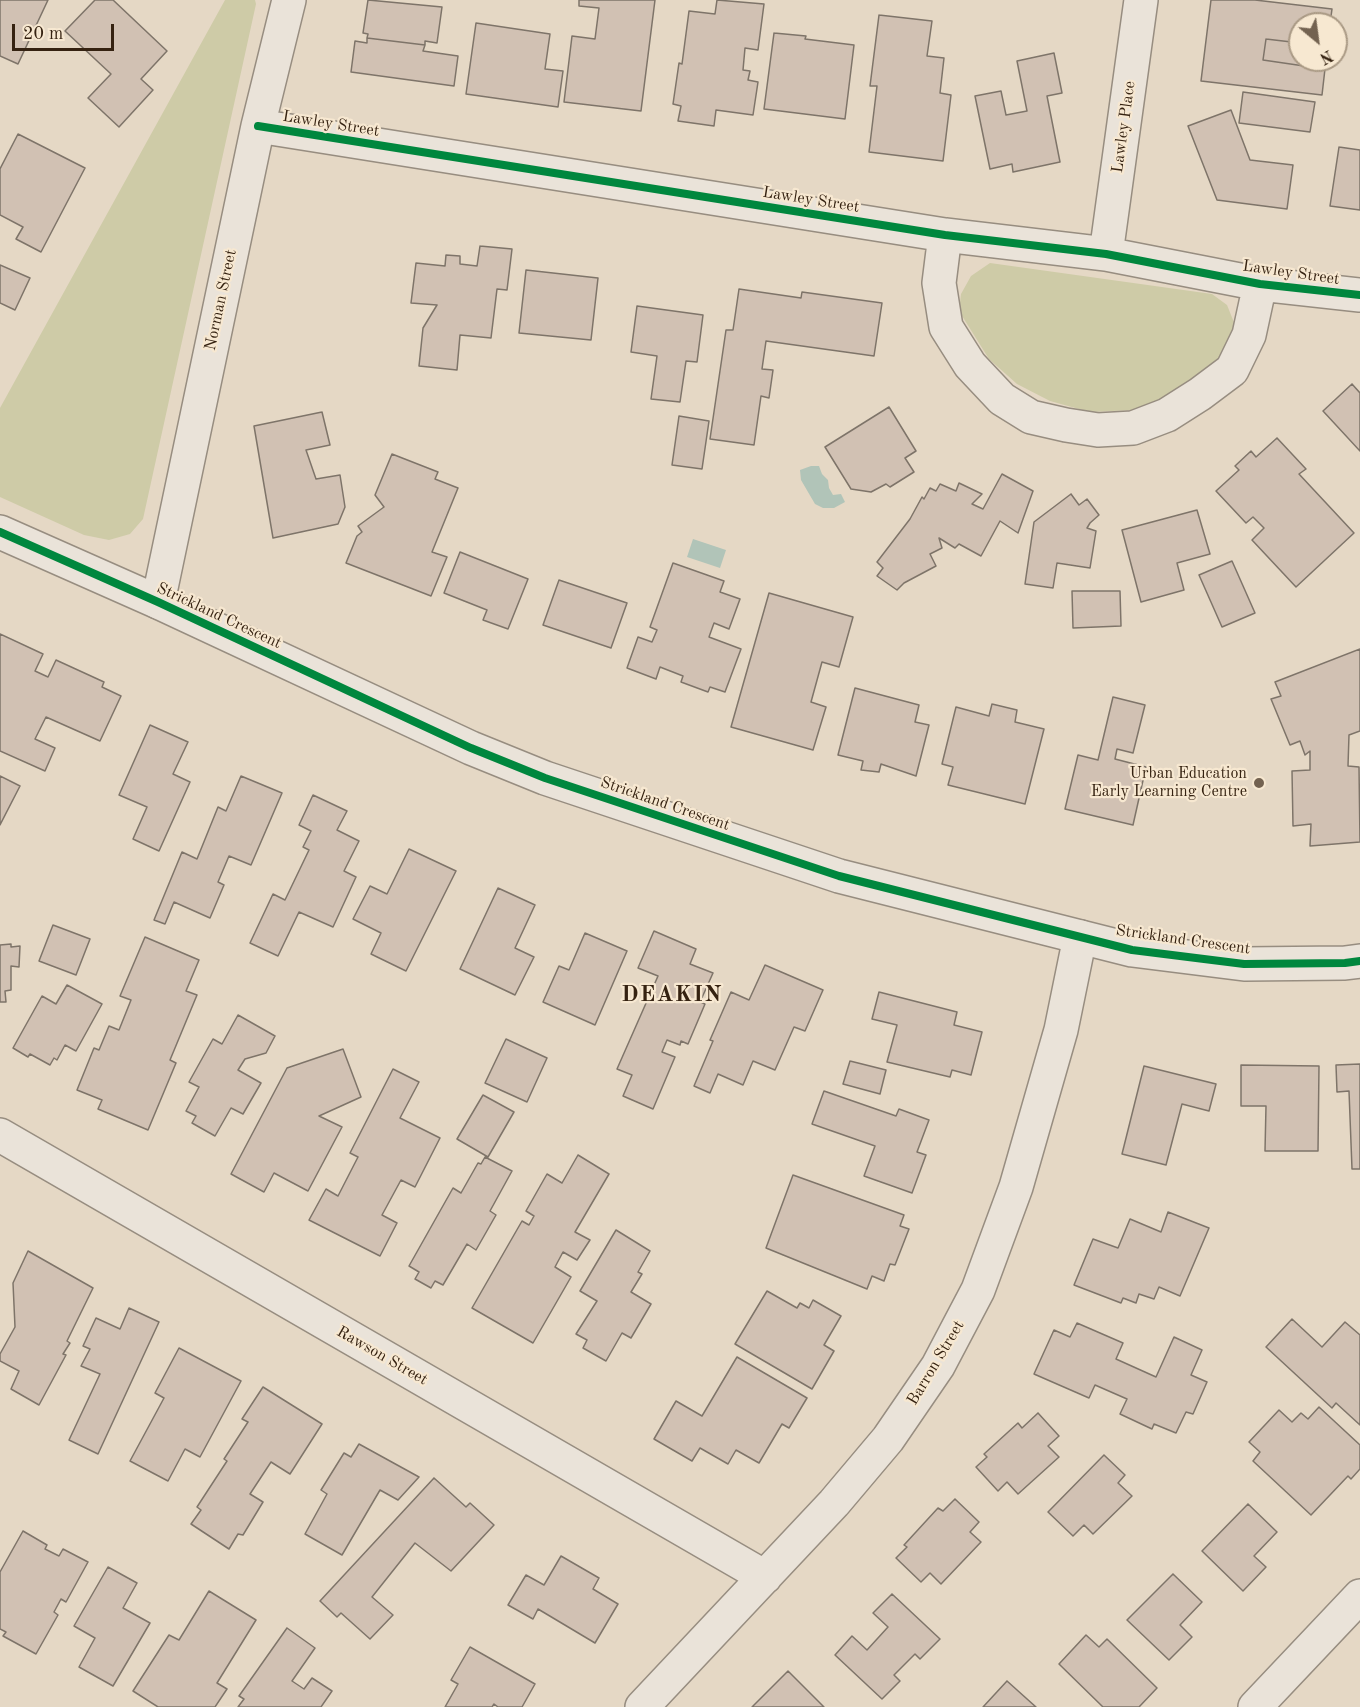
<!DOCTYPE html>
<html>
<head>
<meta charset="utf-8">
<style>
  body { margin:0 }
  #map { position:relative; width:1360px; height:1707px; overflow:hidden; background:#e5d8c5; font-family:"Old Standard TT",serif }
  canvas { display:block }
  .north { position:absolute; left:1288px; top:12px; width:60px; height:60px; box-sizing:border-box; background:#f7e8d1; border:2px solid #a99984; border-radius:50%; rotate:151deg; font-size:16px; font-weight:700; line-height:24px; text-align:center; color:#352211 }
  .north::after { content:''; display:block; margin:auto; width:21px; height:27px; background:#736250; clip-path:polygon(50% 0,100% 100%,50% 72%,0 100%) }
  .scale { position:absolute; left:12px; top:24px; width:102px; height:27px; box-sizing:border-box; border:3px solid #352211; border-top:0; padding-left:8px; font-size:18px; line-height:21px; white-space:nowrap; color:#352211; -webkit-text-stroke:4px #f7e8d1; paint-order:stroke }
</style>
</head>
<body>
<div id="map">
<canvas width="1360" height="1707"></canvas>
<div class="north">N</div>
<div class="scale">20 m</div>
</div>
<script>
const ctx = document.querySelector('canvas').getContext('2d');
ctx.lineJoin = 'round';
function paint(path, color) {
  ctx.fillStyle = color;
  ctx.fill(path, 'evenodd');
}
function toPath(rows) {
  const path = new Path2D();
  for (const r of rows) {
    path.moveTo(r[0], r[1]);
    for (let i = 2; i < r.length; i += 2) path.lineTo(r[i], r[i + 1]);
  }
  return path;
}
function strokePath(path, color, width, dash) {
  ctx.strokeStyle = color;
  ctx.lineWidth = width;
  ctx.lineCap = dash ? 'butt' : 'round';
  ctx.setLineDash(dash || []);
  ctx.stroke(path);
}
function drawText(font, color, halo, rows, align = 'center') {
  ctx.font = font + ' "Old Standard TT",serif';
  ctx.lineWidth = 4.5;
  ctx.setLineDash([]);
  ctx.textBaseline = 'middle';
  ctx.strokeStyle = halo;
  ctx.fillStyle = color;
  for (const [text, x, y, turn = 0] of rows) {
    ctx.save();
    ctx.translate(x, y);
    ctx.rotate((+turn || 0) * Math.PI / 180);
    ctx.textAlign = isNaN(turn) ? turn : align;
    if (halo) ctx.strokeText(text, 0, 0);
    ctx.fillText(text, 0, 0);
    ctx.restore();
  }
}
const green = toPath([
  [225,0,255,0,256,4,143,519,130,534,109,540,84,535,0,497,0,408],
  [990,263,1212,294,1227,305,1235,325,1235,335,1216,367,1171,398,1134,410,1090,412,1050,401,1017,384,989,359,959,311,961,294,971,276]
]);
const water = toPath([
  [811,466,819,466,822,474,828,480,829,488,833,495,841,494,845,502,834,508,823,508,815,504,801,480,800,470],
  [693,539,726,550,720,568,687,557]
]);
const building = toPath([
  [0,0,48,0,18,64,0,56,0,0],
  [95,0,113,0,167,51,141,79,153,90,119,127,88,98,111,74,65,31,95,0],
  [368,0,442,7,437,43,425,41,425,45,367,38,368,34,363,33,368,0],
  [579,0,655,0,641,111,564,102,572,36,595,39,599,8,579,6,579,0],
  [717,0,764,4,758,50,745,48,743,70,750,71,748,80,758,82,753,115,716,110,714,126,678,121,681,106,673,104,679,63,682,64,689,11,715,14,717,0],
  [1211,0,1255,0,1332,9,1330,24,1300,24,1300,43,1266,39,1263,60,1311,67,1312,60,1326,60,1322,95,1201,81,1211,0],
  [879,15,932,21,927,56,944,58,940,93,951,95,943,161,869,152,877,86,870,86,879,15],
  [476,23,550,34,545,69,563,71,558,107,466,94,476,23],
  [774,33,806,36,805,39,854,45,845,119,764,109,774,33],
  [367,38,425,45,423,51,458,56,454,86,351,72,355,41,367,43,367,38],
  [1266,39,1300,43,1300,60,1312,60,1311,67,1263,60,1266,39],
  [1054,53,1062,93,1047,96,1060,162,1013,172,1012,164,990,169,975,96,1001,91,1006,115,1027,111,1017,61,1054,53],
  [1243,92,1315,102,1310,132,1239,123,1243,92],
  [1231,110,1250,160,1293,165,1287,209,1217,200,1188,126,1231,110],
  [18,134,85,168,41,252,16,239,23,227,0,215,0,169,18,134],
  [1339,147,1360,150,1360,210,1330,206,1339,147],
  [480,246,512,249,507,290,497,289,491,338,460,335,457,370,419,366,423,328,437,305,411,303,416,263,445,266,446,255,460,256,460,264,477,266,480,246],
  [0,265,30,278,15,310,0,303,0,265],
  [526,270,598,278,591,340,519,333,526,270],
  [739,289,801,298,802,292,882,303,874,356,766,341,762,369,773,370,769,398,761,396,754,445,710,439,726,330,733,330,739,289],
  [637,306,703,315,697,362,686,361,680,402,651,399,657,356,631,352,637,306],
  [1352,384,1360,393,1360,451,1323,411,1352,384],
  [889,407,916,451,905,458,914,472,890,487,886,484,871,492,851,489,825,447,889,407],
  [322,412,330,445,306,450,316,479,340,475,345,507,338,524,273,538,254,426,322,412],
  [679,416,709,421,702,469,672,465,679,416],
  [1277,438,1306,469,1299,474,1354,533,1296,587,1252,540,1264,528,1253,517,1246,523,1216,491,1239,470,1235,466,1251,451,1256,457,1277,438],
  [392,454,438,472,435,479,458,488,432,552,447,557,431,596,346,563,357,536,362,532,358,526,384,507,375,495,392,454],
  [1002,474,1033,491,1018,533,1000,521,981,556,959,544,955,548,939,538,942,548,930,554,936,566,904,583,897,590,877,576,883,568,877,562,910,519,922,497,924,499,930,488,936,491,940,484,956,491,959,483,982,494,972,504,983,509,1002,474],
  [1071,494,1079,505,1087,499,1099,515,1090,523,1087,528,1096,531,1090,568,1057,563,1053,588,1025,584,1034,522,1071,494],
  [1197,510,1210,554,1177,563,1184,590,1141,602,1122,530,1197,510],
  [460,552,528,579,508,629,483,620,487,610,444,593,460,552],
  [1232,561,1255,613,1222,627,1199,575,1232,561],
  [673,563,724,581,720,592,740,599,729,629,714,623,709,637,741,649,725,692,710,687,708,692,681,682,683,676,660,667,656,679,627,668,638,637,652,642,657,630,650,627,673,563],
  [559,580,627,603,611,648,543,625,559,580],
  [1072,591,1120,591,1121,626,1073,628,1072,591],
  [769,593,853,617,839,667,822,662,811,702,826,707,813,750,731,727,769,593],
  [0,634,43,654,35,671,48,677,56,660,104,682,102,687,121,696,100,741,46,717,35,739,55,748,45,771,0,751,0,634],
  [1360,649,1360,731,1349,735,1348,766,1359,767,1360,842,1310,846,1311,824,1293,826,1292,771,1310,770,1310,751,1305,755,1300,741,1290,745,1271,699,1281,696,1275,682,1360,649],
  [855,688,919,705,915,722,929,725,916,776,881,764,879,772,861,770,863,761,838,755,855,688],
  [1113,697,1145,705,1133,753,1117,749,1115,759,1146,767,1133,825,1065,809,1078,755,1098,760,1113,697],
  [992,704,1017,710,1015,722,1044,729,1025,804,948,785,953,767,942,764,956,707,989,716,992,704],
  [150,725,188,742,173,774,190,782,159,851,133,839,147,807,119,795,150,725],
  [0,776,20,786,0,825,0,776],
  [241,776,282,793,251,865,229,856,218,882,224,885,210,918,174,902,165,924,154,920,182,852,197,859,218,807,226,811,241,776],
  [313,795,347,811,337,830,359,841,344,871,356,877,333,927,299,912,278,956,250,943,273,894,285,900,309,850,303,847,311,831,299,825,313,795],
  [409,849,456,871,406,971,371,954,381,933,353,919,370,886,387,894,409,849],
  [498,888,535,905,515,948,534,957,515,995,460,969,498,888],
  [53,925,90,939,76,975,39,961,53,925],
  [654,931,696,949,690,964,713,973,700,1002,705,1004,688,1044,681,1041,680,1045,667,1040,662,1052,675,1057,653,1109,623,1096,632,1075,617,1069,658,976,638,968,654,931],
  [585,933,627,951,595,1025,543,1002,559,966,569,970,585,933],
  [145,937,199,960,186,991,197,995,170,1060,176,1063,148,1130,98,1109,102,1100,77,1090,94,1048,99,1050,109,1026,119,1030,131,1000,120,996,145,937],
  [11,944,11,947,20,946,19,967,11,966,11,990,5,991,6,1002,0,1002,0,945,11,944],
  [765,965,823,990,805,1031,794,1027,775,1070,753,1061,743,1085,718,1074,710,1093,694,1086,713,1041,710,1040,731,992,749,1000,765,965],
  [67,985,102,1004,76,1051,65,1045,57,1060,54,1058,50,1065,30,1054,28,1057,13,1048,42,996,56,1004,67,985],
  [879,992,957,1012,954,1025,982,1032,971,1075,952,1070,950,1077,887,1062,897,1025,872,1019,879,992],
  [238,1015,275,1036,266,1053,245,1059,238,1070,261,1083,243,1114,231,1108,215,1136,192,1123,196,1116,186,1111,199,1087,189,1082,213,1039,222,1044,238,1015],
  [506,1039,547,1058,527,1102,485,1083,506,1039],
  [343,1049,361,1097,319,1116,342,1127,308,1191,274,1173,264,1192,231,1174,287,1068,343,1049],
  [850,1061,886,1070,880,1094,843,1084,850,1061],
  [1360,1064,1360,1169,1352,1169,1349,1091,1337,1092,1336,1065,1360,1064],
  [1241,1065,1319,1066,1318,1151,1265,1151,1266,1106,1241,1106,1241,1065],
  [1144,1066,1216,1084,1209,1111,1182,1104,1166,1165,1122,1154,1144,1066],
  [393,1069,419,1082,400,1118,440,1138,415,1187,401,1180,382,1215,397,1223,380,1256,309,1220,326,1189,338,1196,358,1157,350,1153,393,1069],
  [824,1091,896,1116,899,1109,929,1120,917,1152,926,1155,912,1193,864,1176,875,1146,812,1124,824,1091],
  [483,1095,514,1112,488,1157,457,1139,483,1095],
  [578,1155,609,1174,575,1232,590,1240,577,1260,563,1252,555,1267,571,1277,533,1343,472,1308,522,1221,529,1225,534,1216,526,1211,547,1174,562,1183,578,1155],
  [485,1157,512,1171,490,1211,496,1215,476,1250,467,1244,443,1285,435,1281,431,1288,415,1279,419,1272,409,1266,453,1188,461,1193,478,1163,481,1164,485,1157],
  [793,1175,904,1215,900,1226,909,1229,895,1265,890,1264,884,1281,872,1276,867,1289,766,1248,793,1175],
  [1168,1212,1209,1228,1180,1296,1159,1287,1154,1299,1139,1294,1136,1303,1123,1298,1121,1303,1074,1285,1093,1239,1118,1248,1130,1219,1161,1232,1168,1212],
  [616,1230,650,1251,638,1272,642,1274,631,1292,651,1304,631,1338,622,1333,606,1361,583,1348,587,1340,576,1334,597,1301,580,1291,616,1230],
  [28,1251,93,1288,67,1341,70,1343,63,1354,66,1355,39,1405,11,1389,19,1371,0,1361,0,1354,15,1327,13,1283,28,1251],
  [767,1291,797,1308,800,1303,809,1308,813,1300,841,1316,824,1345,834,1351,812,1389,735,1344,767,1291],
  [129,1308,159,1322,98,1454,69,1440,100,1374,81,1366,90,1349,83,1346,96,1318,120,1329,129,1308],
  [1292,1319,1322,1347,1345,1322,1360,1335,1360,1425,1336,1403,1332,1408,1266,1347,1292,1319],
  [1077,1323,1123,1343,1116,1359,1156,1377,1174,1337,1202,1350,1191,1375,1207,1382,1193,1414,1186,1412,1176,1433,1154,1424,1152,1429,1120,1414,1127,1399,1095,1385,1089,1398,1034,1374,1054,1330,1070,1337,1077,1323],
  [179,1348,241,1381,200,1457,185,1449,168,1481,130,1461,164,1398,155,1393,179,1348],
  [737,1357,807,1398,789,1428,782,1424,759,1463,736,1450,728,1464,700,1448,692,1461,654,1439,676,1401,702,1416,737,1357],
  [263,1387,322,1424,290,1474,271,1462,250,1494,263,1502,243,1535,238,1534,229,1549,191,1524,201,1510,197,1507,227,1461,224,1459,248,1422,242,1419,263,1387],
  [1319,1407,1360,1445,1360,1469,1351,1479,1348,1476,1311,1515,1253,1461,1260,1452,1249,1442,1279,1410,1292,1422,1301,1413,1308,1419,1319,1407],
  [1038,1413,1059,1436,1048,1446,1059,1457,1018,1494,1007,1482,998,1491,976,1467,987,1457,984,1454,1018,1423,1022,1428,1038,1413],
  [359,1444,419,1477,398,1500,380,1490,342,1555,305,1534,327,1494,321,1490,344,1453,351,1457,359,1444],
  [1104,1455,1125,1475,1118,1483,1132,1496,1093,1534,1084,1525,1073,1536,1048,1512,1104,1455],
  [434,1478,466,1507,470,1503,494,1525,451,1571,415,1543,372,1597,393,1615,370,1639,341,1613,337,1617,320,1601,434,1478],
  [955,1499,979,1522,970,1532,981,1542,941,1584,930,1573,921,1582,896,1558,907,1547,904,1545,938,1508,943,1511,955,1499],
  [1248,1504,1277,1532,1254,1556,1266,1567,1243,1591,1202,1551,1248,1504],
  [23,1531,47,1545,45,1549,59,1556,63,1549,88,1562,66,1602,61,1599,54,1612,58,1615,36,1654,3,1636,6,1632,0,1629,0,1572,23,1531],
  [561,1556,599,1578,593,1589,618,1604,595,1643,538,1609,533,1619,508,1605,526,1575,544,1585,561,1556],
  [108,1567,137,1583,123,1608,150,1623,113,1686,79,1667,95,1638,74,1626,108,1567],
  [1173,1574,1202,1602,1180,1625,1192,1637,1169,1660,1127,1620,1173,1574],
  [209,1591,256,1620,217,1683,227,1689,215,1707,158,1707,133,1691,169,1635,179,1640,209,1591],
  [892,1594,940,1639,920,1659,915,1654,894,1675,900,1681,882,1699,835,1655,852,1636,867,1650,888,1627,873,1613,892,1594],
  [287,1628,315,1648,292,1681,304,1689,312,1678,332,1691,321,1707,238,1707,244,1699,239,1696,287,1628],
  [1086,1635,1099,1647,1107,1639,1157,1688,1139,1707,1103,1707,1059,1664,1086,1635],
  [470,1647,535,1684,522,1707,498,1707,494,1704,492,1707,445,1707,458,1684,451,1680,470,1647],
  [788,1671,824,1707,752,1707,788,1671],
  [1007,1681,1036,1707,983,1707,1007,1681]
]);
const minor = toPath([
  [258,126,945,235,1106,254,1260,284,1360,295],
  [945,235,939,283,946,327,970,365,1002,399,1031,417,1066,425,1098,430,1133,428,1167,415,1200,394,1232,370,1249,335,1260,284],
  [1106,254,1141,0],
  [158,602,258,126,289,0],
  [0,1135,765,1577],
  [642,1707,834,1503,888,1439,938,1366,978,1290,1016,1187,1061,1030,1080,937],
  [1255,1707,1360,1596]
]);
const tertiary = toPath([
  [0,532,158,602,471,748,545,778,839,876,1132,950,1244,964,1345,963,1360,961]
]);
const cycleway = toPath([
  [258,126,945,235,1106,254,1260,284,1360,295],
  [0,532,158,602,471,748,545,778,839,876,1132,950,1244,964,1345,963,1360,961]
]);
const markers = [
  [1259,783,6,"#736250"]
];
const streetNames = [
  ["Lawley Street",331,124,9],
  ["Lawley Place",1124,127,-82],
  ["Lawley Street",811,200,9],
  ["Lawley Street",1291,273,8],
  ["Norman Street",221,300,-78],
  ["Strickland Crescent",219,616,25],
  ["Strickland Crescent",665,804,19],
  ["Strickland Crescent",1183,940,8],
  ["Rawson Street",382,1356,30],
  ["Barron Street",936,1363,-59]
];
const poiNames = [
  ["Urban Education",1247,774],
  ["Early Learning Centre",1247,792]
];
const districtNames = [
  ["DEAKIN",672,995]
];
paint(green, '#cecba7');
paint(water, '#b1c4b8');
paint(building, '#d1c1b3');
strokePath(building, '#7e7469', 1.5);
strokePath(minor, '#978d80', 36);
strokePath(tertiary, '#978d80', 36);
strokePath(minor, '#eae3d9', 33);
strokePath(tertiary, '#eae3d9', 33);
strokePath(cycleway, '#00873e', 8);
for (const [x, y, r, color] of markers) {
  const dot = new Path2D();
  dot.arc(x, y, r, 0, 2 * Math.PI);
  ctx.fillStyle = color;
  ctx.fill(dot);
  strokePath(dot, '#f7e8d1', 2);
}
drawText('16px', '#352211', '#f7e8d1', streetNames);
drawText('16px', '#352211', '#f7e8d1', poiNames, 'right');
ctx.letterSpacing = '1.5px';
drawText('bold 22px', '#352211', '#f7e8d1', districtNames);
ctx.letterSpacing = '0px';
</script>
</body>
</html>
